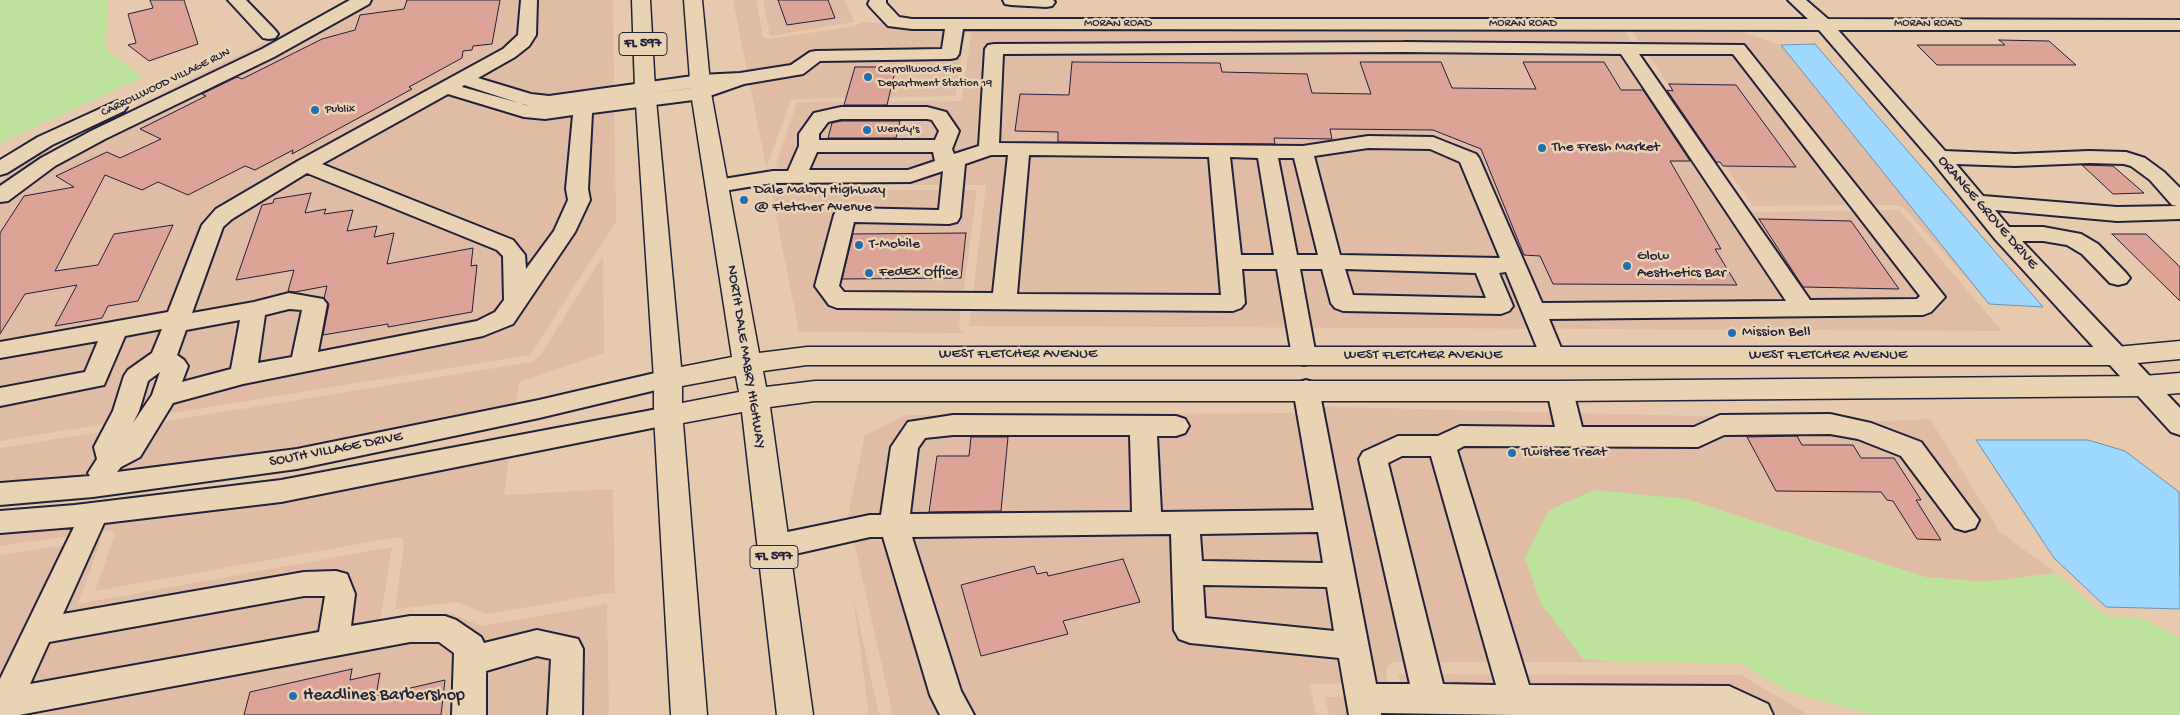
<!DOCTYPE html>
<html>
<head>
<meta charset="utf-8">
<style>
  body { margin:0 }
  canvas { display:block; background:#e7caad }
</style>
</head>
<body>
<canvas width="2180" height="715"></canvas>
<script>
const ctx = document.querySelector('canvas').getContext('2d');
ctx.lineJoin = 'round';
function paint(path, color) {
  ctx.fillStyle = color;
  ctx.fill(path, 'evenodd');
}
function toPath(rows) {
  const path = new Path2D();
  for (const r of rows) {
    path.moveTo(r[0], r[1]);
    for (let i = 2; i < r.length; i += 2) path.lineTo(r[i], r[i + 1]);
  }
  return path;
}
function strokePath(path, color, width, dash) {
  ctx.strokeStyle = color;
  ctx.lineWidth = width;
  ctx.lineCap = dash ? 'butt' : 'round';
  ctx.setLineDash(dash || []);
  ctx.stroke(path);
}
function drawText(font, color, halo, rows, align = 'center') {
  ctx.font = font + ' "Gochi Hand",sans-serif';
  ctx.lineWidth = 5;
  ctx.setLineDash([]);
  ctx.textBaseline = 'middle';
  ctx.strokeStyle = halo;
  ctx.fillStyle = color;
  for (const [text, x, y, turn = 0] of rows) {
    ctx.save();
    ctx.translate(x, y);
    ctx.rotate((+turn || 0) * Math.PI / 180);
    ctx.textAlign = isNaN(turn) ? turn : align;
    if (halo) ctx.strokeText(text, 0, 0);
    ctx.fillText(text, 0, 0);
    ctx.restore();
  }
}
const built = toPath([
  [347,0,613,0,616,222,530,355,0,441,0,181,20,164,336,7],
  [733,0,756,0,763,37,768,39,855,26,861,22,966,29,955,96,794,99,790,102,767,166,775,187,779,190,977,190,959,326,960,330,964,333,799,332],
  [763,0,845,0,854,22,770,36],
  [972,30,1624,30,1749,212,1899,210,2002,331,969,326,986,185,783,185,776,164,797,102,961,101],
  [1631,30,1739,31,1781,45,1985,299,1903,207,1894,205,1753,206],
  [603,255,604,353,519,382,516,405,301,449,91,476,0,484,0,448,532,362,540,356],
  [1303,406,1888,421,1930,419,2000,532,2056,573,1985,582,1925,577,1686,499,1583,659,1617,662,1392,662,1387,667,1386,674,1394,715,1329,715,1325,697,1347,697],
  [1297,413,1341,684,1310,684,1316,715,893,715,848,515,865,435,906,415],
  [509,456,504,495,613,489,615,594,609,593,487,614,458,602,395,609,404,544,403,539,398,537,95,591,114,537,115,534,111,530,0,546,0,533,60,528],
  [101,540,78,604,392,547,380,622,451,613,481,626,607,604,609,715,0,715,0,555],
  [853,595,879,715,869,715],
  [1398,674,1741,675,1809,715,1407,715]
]);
const green = toPath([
  [0,0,108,0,105,49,143,77,0,143],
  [1595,490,1686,499,1925,577,1985,582,2056,573,2105,616,2144,619,2180,638,2180,715,1874,715,1790,692,1740,663,1617,662,1583,659,1541,604,1525,558,1549,510]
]);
const water = toPath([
  [1815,44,1827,58,2043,307,1989,304,1781,45,1815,44],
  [1976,440,2088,440,2125,451,2179,492,2180,609,2106,607,2054,558,1976,440]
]);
const building = toPath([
  [150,0,184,0,198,44,149,61,128,45,136,43,128,14,153,8,150,0],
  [407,0,500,0,492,44,473,46,472,50,463,51,462,58,409,87,412,89,292,154,293,150,255,170,245,166,188,195,158,182,142,190,105,175,55,271,98,265,114,234,173,225,138,301,108,306,102,318,55,326,77,285,25,294,0,334,0,233,24,196,74,187,56,176,107,152,120,158,161,139,140,129,206,96,202,94,237,77,242,79,322,39,355,30,360,15,404,9,407,0],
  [778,0,828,0,835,18,787,25,778,0],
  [1999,40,2049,41,2076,65,1937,65,1917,45,2005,45,1999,40],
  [1072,62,1220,63,1222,72,1307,74,1312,93,1371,94,1360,62,1441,62,1452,88,1536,89,1523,62,1604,62,1621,90,1643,90,1690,161,1670,161,1721,249,1715,249,1737,285,1553,284,1540,256,1524,255,1481,149,1433,130,1330,129,1332,139,1274,138,1275,144,1058,142,1058,132,1015,131,1020,94,1069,95,1072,62],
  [855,67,896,67,887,105,844,105,855,67],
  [1669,84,1736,85,1796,167,1723,166,1720,162,1716,162,1667,90,1673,91,1669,84],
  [841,121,900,121,896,138,828,138,832,123,841,121],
  [2082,165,2113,166,2144,193,2113,194,2082,165],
  [311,193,305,213,326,209,324,214,353,210,347,231,377,226,374,237,394,233,387,264,473,248,471,266,477,265,472,312,388,327,388,324,323,335,329,304,324,298,327,286,295,292,288,291,294,270,236,280,262,205,273,203,274,199,311,193],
  [1759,219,1851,221,1899,289,1803,287,1759,219],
  [966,233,961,278,842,279,853,234,966,233],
  [2112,234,2146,234,2180,267,2180,301,2112,234],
  [1797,436,1802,445,1853,445,1861,458,1894,458,1921,500,1916,500,1941,540,1917,539,1893,501,1887,500,1881,492,1776,491,1747,437,1797,436],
  [971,437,1008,437,1001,511,929,512,937,456,969,456,971,437],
  [1123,559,1140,602,1063,621,1068,634,981,656,961,585,1034,566,1037,574,1047,572,1048,576,1123,559],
  [352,669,350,680,380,673,376,696,445,680,441,715,244,715,250,692,352,669]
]);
const minor = toPath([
  [228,0,246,0,275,30,278,34,275,38,269,39,263,38,228,0],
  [350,0,371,0,369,4,274,57,105,139,55,166,8,201,0,202,0,186,41,158,91,131,262,49,350,0],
  [521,0,537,0,536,35,529,46,515,57,478,78,531,94,549,96,700,75,740,73,791,65,810,52,816,51,942,49,945,29,912,29,888,26,871,8,868,4,870,0,886,0,886,3,899,17,912,19,1808,19,1788,0,1806,0,1828,19,2180,20,2180,30,1838,30,1945,151,2015,154,2089,151,2126,152,2145,158,2164,172,2180,188,2180,219,2117,221,1995,210,2009,227,2043,227,2081,234,2098,244,2126,273,2130,278,2126,283,2118,285,2110,283,2082,254,2067,245,2043,241,2022,241,2180,408,2180,435,2171,432,1995,239,1932,161,1819,30,963,29,959,54,956,58,950,59,820,61,803,74,744,84,701,99,592,113,588,189,590,200,575,232,513,324,483,336,243,384,173,403,140,457,121,467,117,472,297,449,539,400,668,370,677,373,681,379,677,385,539,418,297,469,93,497,0,505,0,483,90,476,88,473,97,459,94,447,113,411,124,376,128,370,152,353,162,329,125,336,104,385,0,406,0,388,85,372,98,341,0,358,0,342,168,312,202,225,216,209,298,161,503,49,518,35,521,0],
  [464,85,522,104,528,106,526,105,462,87,464,85],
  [700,87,701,87,639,95,700,87],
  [448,94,524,117,545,119,573,115,566,189,568,200,554,231,526,269,525,255,513,240,322,164,448,94],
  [2089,163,2124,164,2131,166,2150,180,2172,205,2177,206,2117,207,1983,196,1956,164,2015,166,2089,163],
  [307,173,497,250,503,256,504,300,495,312,477,321,318,352,327,304,323,299,289,293,254,302,192,313,223,227,232,219,307,173],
  [289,309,302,310,292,357,258,363,265,315,289,309],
  [240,320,231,369,182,382,188,366,184,360,177,355,186,330,240,320],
  [160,372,152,395,133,423,139,411,148,381,160,372],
  [1003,0,1053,0,1055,2,1052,6,1046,7,1011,5,1005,4,1003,0],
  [1404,42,1744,45,1945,297,1931,312,1923,315,1549,319,1564,355,1561,361,1552,363,1543,361,1540,355,1506,272,1499,273,1513,306,1509,311,1501,314,1343,311,1335,308,1331,303,1322,269,1300,269,1316,356,1313,362,1304,365,1295,362,1292,356,1277,269,1242,269,1245,303,1241,308,1233,311,837,308,829,305,815,286,834,215,837,210,845,208,939,210,943,171,910,182,773,183,717,192,710,190,706,186,710,182,717,180,773,171,788,171,799,146,799,134,814,113,841,107,927,107,946,112,959,131,952,149,954,154,979,146,985,49,988,45,994,44,1404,42],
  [1404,52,1621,54,1786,301,1542,303,1479,158,1476,154,1433,137,1368,136,1303,146,999,143,1003,54,1404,52],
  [1639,54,1733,54,1920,296,1917,299,1810,300,1639,54],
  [841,119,927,119,932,120,939,131,935,140,819,140,819,134,828,122,841,119],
  [1368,148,1430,149,1460,162,1500,258,1340,255,1314,156,1368,148],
  [817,152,933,152,935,161,908,170,809,170,817,152],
  [991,155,1008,155,993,293,844,292,839,286,854,222,949,224,957,222,960,217,965,164,991,155],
  [1029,155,1209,157,1221,295,1017,294,1029,155],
  [1230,157,1258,158,1274,255,1241,255,1230,157],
  [1278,158,1294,158,1318,255,1297,255,1278,158],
  [1345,269,1476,273,1486,298,1353,295,1345,269],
  [117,101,124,103,127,107,124,111,52,145,7,173,0,175,0,160,38,137,117,101],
  [1306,380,1315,383,1319,389,1376,684,1410,684,1359,459,1363,452,1398,436,1438,436,1460,426,1555,427,1547,391,1551,385,1560,382,1569,385,1573,391,1582,427,1694,427,1720,415,1830,414,1871,423,1921,442,1979,520,1975,528,1965,531,1955,528,1901,456,1858,439,1830,434,1724,435,1698,447,1464,446,1457,450,1529,685,1729,686,1768,704,1773,715,1512,715,1381,713,1381,715,1349,715,1339,658,1190,643,1179,639,1174,630,1171,534,912,537,961,691,974,715,940,715,930,695,883,537,870,537,773,559,763,555,758,547,763,539,773,535,870,515,881,515,891,447,908,422,953,415,1176,416,1185,419,1189,426,1185,433,1176,436,1157,436,1161,512,1314,510,1293,389,1297,383,1306,380],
  [953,435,1130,435,1132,512,910,514,918,448,925,438,953,435],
  [1402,456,1431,456,1496,685,1443,684,1388,463,1402,456],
  [1318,532,1323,563,1202,561,1200,534,1318,532],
  [1203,585,1327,587,1334,631,1205,618,1203,585],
  [668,407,677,409,681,416,677,423,281,502,104,523,63,614,304,572,336,571,347,574,355,594,351,626,410,616,445,616,456,620,481,637,484,643,537,630,578,639,583,649,582,715,548,715,551,659,537,656,486,671,486,715,452,715,454,653,439,642,410,642,19,715,0,715,0,679,74,527,0,533,0,511,75,505,281,480,668,407],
  [304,596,325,596,319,632,30,684,49,642,304,596]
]);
const major = toPath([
  [632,0,650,0,655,89,681,367,732,357,691,93,684,0,702,0,711,93,759,353,807,347,2116,347,2180,341,2180,359,2116,365,807,365,763,371,766,387,815,381,1560,381,2144,376,2180,373,2180,393,2144,396,1560,401,815,401,770,407,813,715,777,715,742,412,683,423,707,715,671,715,654,416,654,379,635,89,632,0],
  [736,376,739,392,682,403,682,386,736,376]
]);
const markers = [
  [868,77,5,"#1f6fb2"],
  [315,110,5,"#1f6fb2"],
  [867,130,5,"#1f6fb2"],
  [1542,148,5,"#1f6fb2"],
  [744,200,5,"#1f6fb2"],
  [859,245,5,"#1f6fb2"],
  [1627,266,5,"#1f6fb2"],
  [869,273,5,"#1f6fb2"],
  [1732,333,5,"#1f6fb2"],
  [1512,453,5,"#1f6fb2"],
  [293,696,5,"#1f6fb2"]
];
const farStreetnames = [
  ["MORAN ROAD",1118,24],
  ["MORAN ROAD",1523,24],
  ["MORAN ROAD",1928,24],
  ["CARROLLWOOD VILLAGE RUN",166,83,-26]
];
const farPoinames = [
  ["Carrollwood Fire",878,70],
  ["Department Station 19",878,84],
  ["Publix",325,110],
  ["Wendy's",877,130]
];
const shields = [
  [643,44,48],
  [774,557,48]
];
const shieldNames = [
  ["FL 597",643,44],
  ["FL 597",774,557]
];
const poiNames = [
  ["The Fresh Market",1552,148],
  ["Dale Mabry Highway",754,191],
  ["@ Fletcher Avenue",754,208],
  ["T-Mobile",869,245],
  ["Glow",1637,257],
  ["Aesthetics Bar",1637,274],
  ["FedEx Office",879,273],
  ["Mission Bell",1742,333],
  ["Twistee Treat",1522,453]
];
const streetNames = [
  ["ORANGE GROVE DRIVE",1987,213,49],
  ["WEST FLETCHER AVENUE",1018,355],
  ["WEST FLETCHER AVENUE",1423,356],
  ["WEST FLETCHER AVENUE",1828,356],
  ["NORTH DALE MABRY HIGHWAY",745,357,81],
  ["SOUTH VILLAGE DRIVE",336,450,-11]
];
const nearPoinames = [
  ["Headlines Barbershop",303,696]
];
paint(built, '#e0bca4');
paint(green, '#bde29c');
paint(water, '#9fd8ff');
strokePath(water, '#6d8fb1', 1);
paint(building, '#dca496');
strokePath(building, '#22223b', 1);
strokePath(minor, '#22223b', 4);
strokePath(major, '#22223b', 3);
paint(minor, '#ead3b3');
paint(major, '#ead3b3');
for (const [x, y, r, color] of markers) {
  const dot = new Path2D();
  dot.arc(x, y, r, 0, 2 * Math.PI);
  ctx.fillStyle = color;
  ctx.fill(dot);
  strokePath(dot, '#ead3b3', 2);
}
drawText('12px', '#22223b', '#ead3b3', farStreetnames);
drawText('12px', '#22223b', '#ead3b3', farPoinames, 'left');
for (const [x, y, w] of shields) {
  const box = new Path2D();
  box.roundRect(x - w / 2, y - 11.5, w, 23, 4);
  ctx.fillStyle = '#ead3b3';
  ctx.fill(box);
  strokePath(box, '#22223b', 1);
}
drawText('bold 14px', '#22223b', null, shieldNames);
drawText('15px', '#22223b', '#ead3b3', poiNames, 'left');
drawText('15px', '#22223b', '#ead3b3', streetNames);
drawText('18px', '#22223b', '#ead3b3', nearPoinames, 'left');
</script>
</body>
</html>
